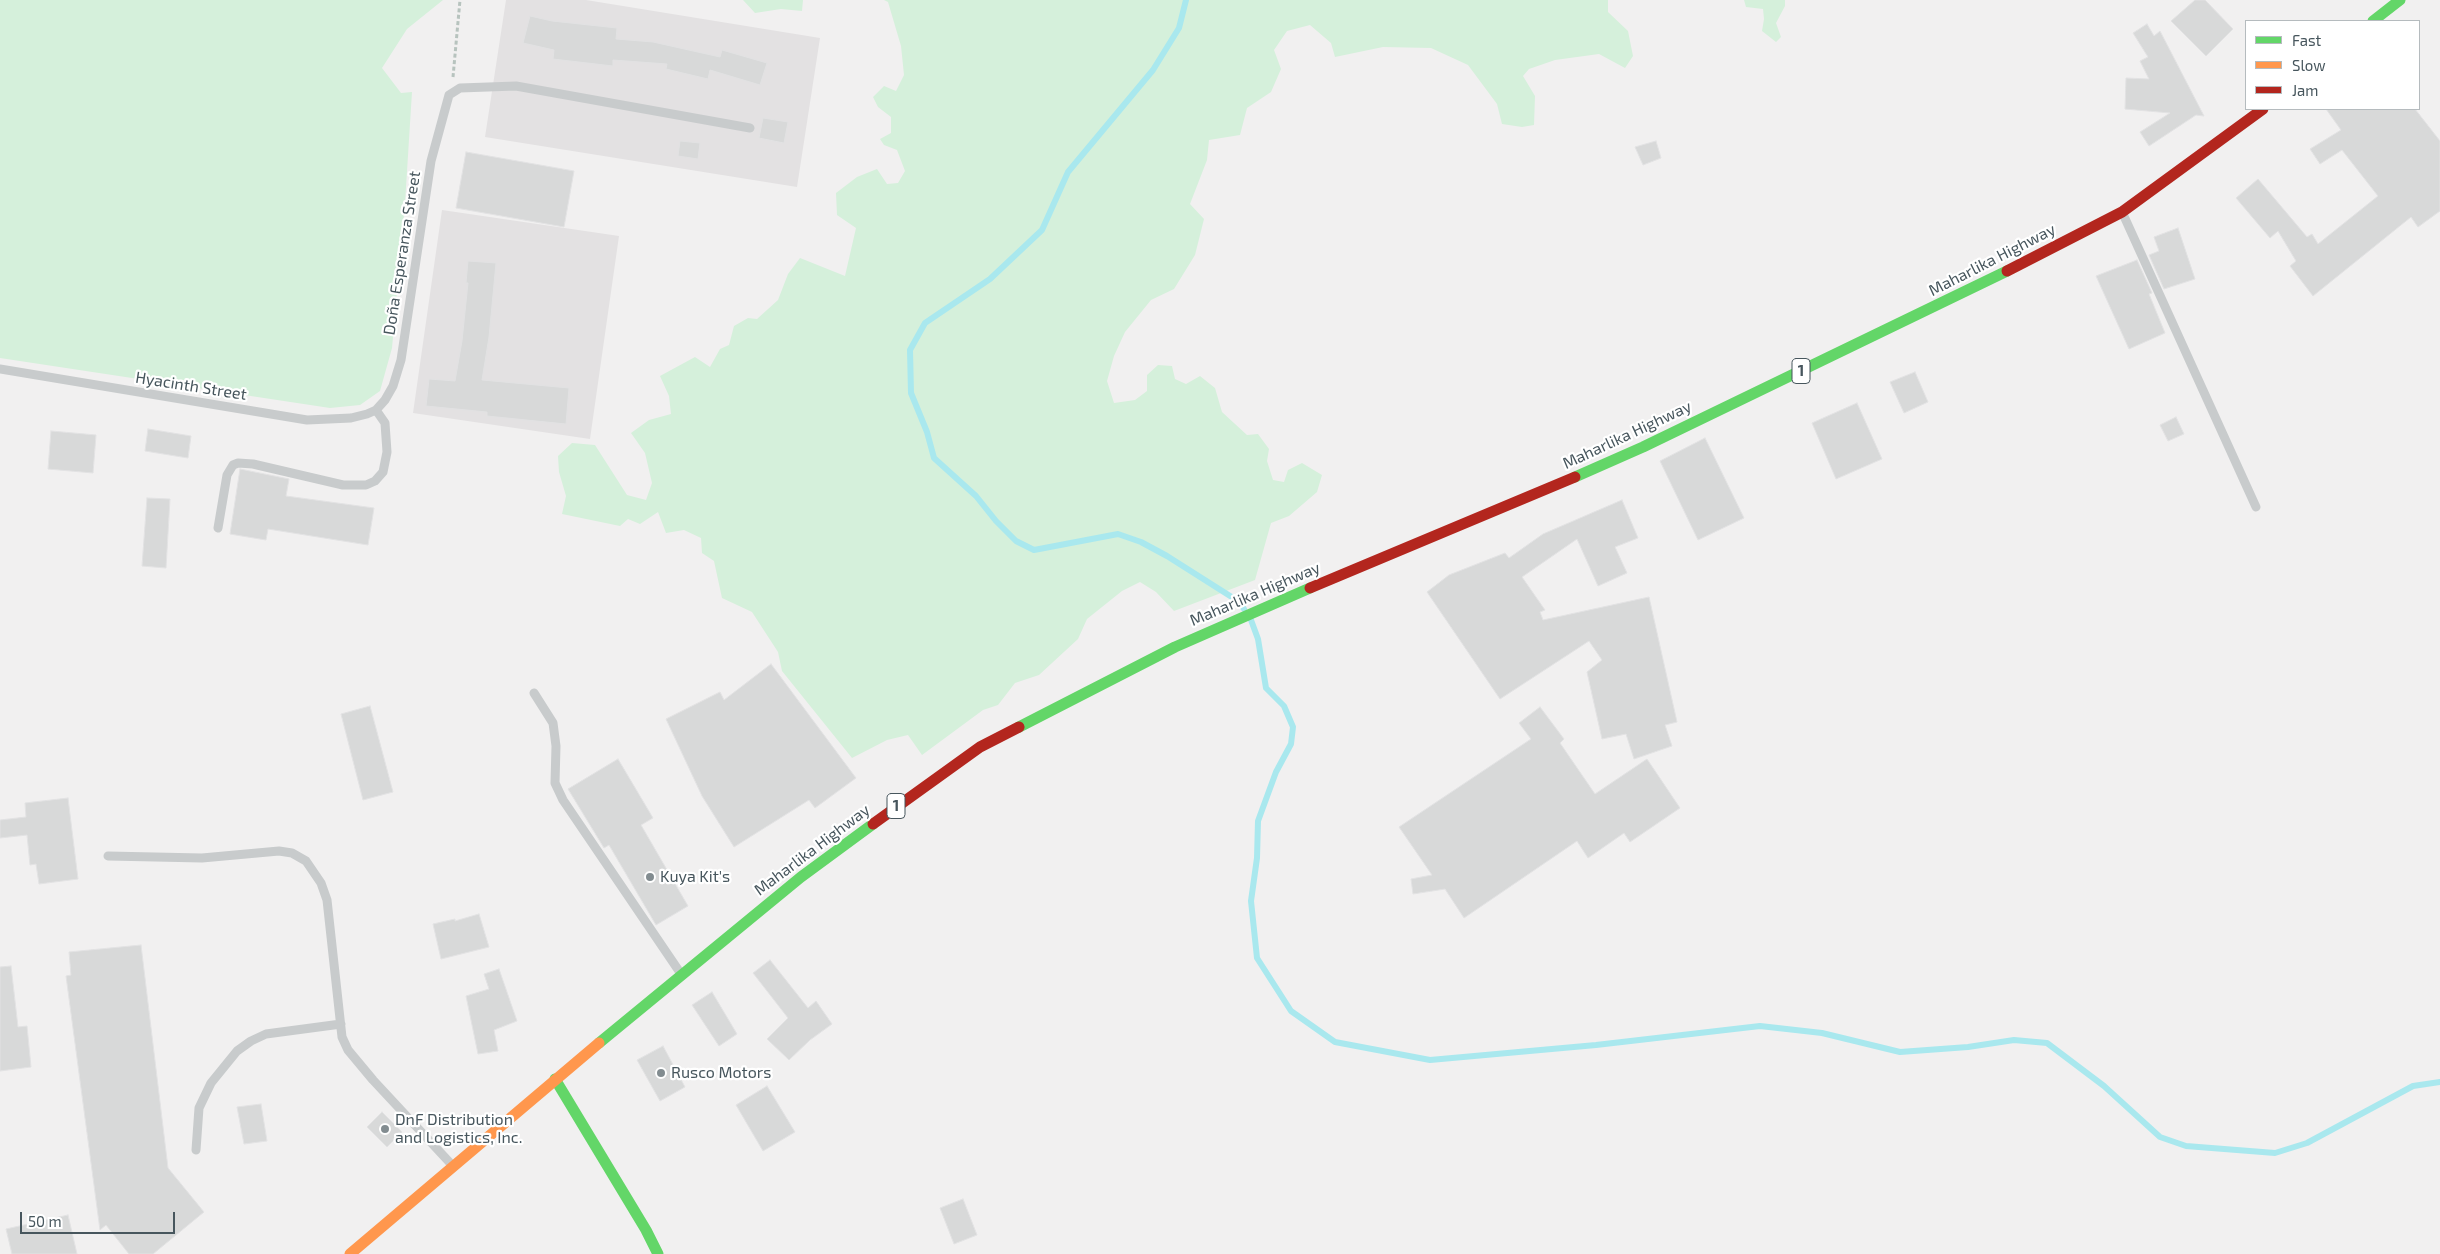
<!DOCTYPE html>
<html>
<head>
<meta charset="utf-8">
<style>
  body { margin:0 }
  #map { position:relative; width:2440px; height:1254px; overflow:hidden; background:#f1f0f0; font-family:"Exo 2",sans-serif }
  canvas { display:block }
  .legend { position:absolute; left:2245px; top:20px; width:175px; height:90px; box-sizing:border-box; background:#fff; border:1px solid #b5bbbe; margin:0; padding:6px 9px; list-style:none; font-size:15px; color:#47565d }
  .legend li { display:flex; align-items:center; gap:10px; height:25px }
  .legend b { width:25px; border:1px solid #b5bbbe }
  .scale { position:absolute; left:20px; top:1212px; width:155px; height:22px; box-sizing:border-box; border:2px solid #47565d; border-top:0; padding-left:6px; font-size:15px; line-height:18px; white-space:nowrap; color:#47565d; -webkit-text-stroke:4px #fff; paint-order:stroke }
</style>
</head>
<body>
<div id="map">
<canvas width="2440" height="1254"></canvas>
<ul class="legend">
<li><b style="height:6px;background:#63d668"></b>Fast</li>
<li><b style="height:6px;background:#ff974d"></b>Slow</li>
<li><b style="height:6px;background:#b3261e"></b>Jam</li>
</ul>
<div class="scale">50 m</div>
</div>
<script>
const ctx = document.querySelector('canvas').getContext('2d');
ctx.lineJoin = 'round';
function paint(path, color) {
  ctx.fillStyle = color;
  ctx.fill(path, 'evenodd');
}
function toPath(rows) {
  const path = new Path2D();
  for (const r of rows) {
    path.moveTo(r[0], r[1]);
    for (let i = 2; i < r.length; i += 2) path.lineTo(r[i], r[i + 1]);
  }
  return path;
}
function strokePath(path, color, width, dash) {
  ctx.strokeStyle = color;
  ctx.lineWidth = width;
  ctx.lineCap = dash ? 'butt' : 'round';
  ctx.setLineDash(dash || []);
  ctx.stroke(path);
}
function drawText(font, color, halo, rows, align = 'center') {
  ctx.font = font + ' "Exo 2",sans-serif';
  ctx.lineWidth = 4.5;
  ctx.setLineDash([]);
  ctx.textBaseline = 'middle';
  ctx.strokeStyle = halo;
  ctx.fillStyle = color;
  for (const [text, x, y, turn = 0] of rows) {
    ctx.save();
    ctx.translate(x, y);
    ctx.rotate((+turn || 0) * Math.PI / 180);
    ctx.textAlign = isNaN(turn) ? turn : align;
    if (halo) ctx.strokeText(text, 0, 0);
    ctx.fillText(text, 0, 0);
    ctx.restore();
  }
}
const education = toPath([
  [506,0,586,0,820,38,797,187,485,137],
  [442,210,619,236,590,439,413,413]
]);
const green = toPath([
  [0,0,443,0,407,29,382,68,401,93,412,92,405,203,392,348,380,391,360,405,330,408,0,358],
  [743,0,803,0,802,11,781,9,755,13],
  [884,0,1608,0,1608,12,1628,31,1633,56,1625,68,1599,54,1555,60,1529,69,1523,76,1535,96,1534,125,1522,127,1502,124,1497,104,1468,65,1431,48,1383,47,1335,57,1331,43,1310,25,1287,31,1274,50,1281,69,1271,92,1247,108,1240,135,1209,140,1207,160,1190,204,1204,219,1195,255,1174,289,1151,300,1125,332,1114,356,1107,381,1114,403,1135,400,1147,391,1147,375,1158,365,1172,366,1175,379,1186,384,1200,376,1215,388,1222,412,1247,435,1258,434,1269,449,1267,461,1273,480,1284,482,1288,470,1302,463,1322,475,1317,492,1289,516,1271,523,1255,580,1174,611,1156,592,1140,582,1122,591,1087,619,1078,639,1039,675,1015,683,998,705,983,710,922,755,908,735,887,740,852,758,782,671,778,652,752,612,722,598,714,561,702,553,701,538,684,530,666,533,658,512,640,524,628,519,620,526,562,514,566,496,559,472,558,456,572,443,595,445,627,495,646,500,652,483,645,453,631,433,649,420,671,414,669,396,660,376,695,357,710,367,720,349,729,345,734,326,748,318,757,319,778,300,788,274,800,258,845,276,856,228,837,215,836,193,857,177,877,169,887,184,898,183,905,171,897,150,884,145,880,139,891,133,891,117,878,107,873,97,884,86,896,91,904,75,901,46,888,2],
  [1744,0,1785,0,1785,6,1776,23,1781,37,1776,42,1762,31,1764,19,1763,9,1746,7]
]);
const stream = toPath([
  [1186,0,1179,28,1153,70,1068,172,1042,230,990,279,925,323,910,350,911,393,927,432,934,458,976,496,996,521,1016,541,1034,550,1118,534,1141,542,1167,556,1238,601,1244,609],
  [1251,620,1258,639,1266,688,1284,706,1293,727,1291,744,1276,772,1258,821,1257,858,1251,901,1257,958,1291,1011,1335,1042,1430,1060,1596,1045,1760,1026,1822,1033,1900,1052,1968,1047,2014,1040,2047,1043,2104,1086,2160,1137,2186,1146,2275,1153,2307,1143,2413,1086,2440,1082]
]);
const building = toPath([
  [2195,0,2205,0,2233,29,2206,56,2171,21,2195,0],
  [530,16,552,21,617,28,616,39,653,42,720,57,722,50,767,63,760,85,710,70,708,79,666,69,667,64,613,60,613,66,553,59,554,50,523,43,530,16],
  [2147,24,2154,36,2160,31,2204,116,2196,115,2149,146,2140,132,2170,113,2125,109,2126,78,2149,79,2140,61,2148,57,2133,33,2147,24],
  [2326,109,2415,109,2440,141,2440,211,2418,227,2411,217,2313,296,2290,266,2296,261,2278,231,2270,238,2236,198,2258,179,2307,237,2312,234,2318,244,2378,196,2342,150,2320,164,2310,149,2341,130,2326,109],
  [763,118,788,122,784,143,759,138,763,118],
  [680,141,700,143,698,159,678,156,680,141],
  [1656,141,1661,158,1643,165,1635,147,1656,141],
  [466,152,574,171,564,227,456,208,466,152],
  [2178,228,2195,279,2164,289,2149,255,2159,251,2154,237,2178,228],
  [2137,260,2152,293,2149,294,2165,333,2129,349,2096,276,2137,260],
  [468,261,496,263,489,337,482,380,569,388,566,424,487,416,487,412,426,406,429,379,455,381,462,341,468,283,466,283,468,261],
  [1915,372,1928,402,1904,413,1890,382,1915,372],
  [1857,403,1882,459,1836,479,1812,423,1857,403],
  [2176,417,2184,434,2168,441,2160,425,2176,417],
  [148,429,191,436,188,458,145,451,148,429],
  [51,431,96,435,93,473,48,469,51,431],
  [1705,438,1744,518,1698,540,1660,461,1705,438],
  [240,469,289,479,286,496,374,508,368,545,268,529,266,540,230,534,240,469],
  [147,498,170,499,166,568,142,566,147,498],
  [1622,500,1638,538,1615,547,1627,573,1598,586,1577,539,1522,577,1545,610,1540,612,1543,620,1649,597,1677,722,1665,725,1672,746,1634,759,1626,734,1602,739,1587,672,1602,660,1589,641,1500,699,1427,592,1449,575,1505,553,1509,558,1543,534,1622,500],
  [771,664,856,778,815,808,809,800,734,847,702,796,666,719,720,692,724,700,771,664],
  [370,706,393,792,363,800,341,714,370,706],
  [1540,707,1564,739,1560,743,1595,794,1647,759,1680,808,1630,842,1624,833,1588,858,1577,841,1464,918,1445,889,1413,894,1411,879,1432,875,1399,827,1531,739,1519,723,1540,707],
  [618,759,653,818,641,825,688,906,656,925,609,845,604,848,568,789,618,759],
  [68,798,78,879,39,884,36,864,30,865,27,835,0,838,0,820,26,817,25,803,68,798],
  [479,914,489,947,441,959,433,924,455,919,455,921,479,914],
  [141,945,168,1168,204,1212,153,1254,129,1254,106,1225,100,1230,66,976,71,975,69,952,141,945],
  [770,960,808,1008,816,1001,832,1024,810,1040,789,1060,767,1039,788,1018,753,973,770,960],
  [11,966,18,1027,27,1026,31,1067,0,1071,0,967,11,966],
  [499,969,517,1021,494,1030,498,1051,478,1054,466,996,489,989,484,974,499,969],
  [712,992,737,1034,719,1046,692,1005,712,992],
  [663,1046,685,1087,660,1101,637,1060,663,1046],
  [767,1086,795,1132,763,1151,736,1105,767,1086],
  [261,1104,267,1141,244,1144,237,1107,261,1104],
  [382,1112,402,1132,387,1147,367,1127,382,1112],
  [963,1199,977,1235,954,1244,940,1208,963,1199],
  [68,1215,77,1254,12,1254,6,1229,68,1215]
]);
const path = toPath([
  [453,77,460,0]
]);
const lane = toPath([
  [2123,214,2256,507],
  [0,369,307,420,351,418,367,414,376,410,385,400,393,386,401,360,431,161,449,95,460,88,516,86,750,128],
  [218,528,227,475,233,465,238,463,253,464,343,485,366,485,375,481,383,472,387,452,385,423,376,410],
  [534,693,553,723,556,746,555,783,563,800,679,971],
  [108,856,202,858,279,851,292,853,306,861,321,883,327,900,342,1037,348,1050,373,1080,452,1165],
  [196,1150,199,1108,211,1083,237,1051,251,1041,266,1034,341,1024]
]);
const fast = toPath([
  [2373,21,2400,0],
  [1575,477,1643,447,2007,271],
  [1019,727,1175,647,1310,588],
  [599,1043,801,877,873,824],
  [555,1079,646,1230,658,1254]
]);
const slow = toPath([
  [350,1254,599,1043]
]);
const jam = toPath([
  [2007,271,2122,212,2263,109],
  [1310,588,1575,477],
  [873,824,980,747,1019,727]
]);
const markers = [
  [650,877,5,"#828c90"],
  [661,1073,5,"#828c90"],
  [385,1129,5,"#828c90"]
];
const shields = [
  [1801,371,18],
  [896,806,18]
];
const shieldNames = [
  ["1",1801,371],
  ["1",896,806]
];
const streetNames = [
  ["Doña Esperanza Street",402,253,-81],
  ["Maharlika Highway",1992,260,-27],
  ["Hyacinth Street",191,386,9],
  ["Maharlika Highway",1627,435,-25],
  ["Maharlika Highway",1255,594,-23],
  ["Maharlika Highway",812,850,-37]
];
const poiNames = [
  ["Kuya Kit's",660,877],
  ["Rusco Motors",671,1073],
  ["DnF Distribution",395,1120],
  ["and Logistics, Inc.",395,1138]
];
paint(education, '#e3e1e2');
paint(green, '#d5f0db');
strokePath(stream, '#a9e8ee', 6);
paint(building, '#d8d9d9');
strokePath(building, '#e2e2e3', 1);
strokePath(path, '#b7c3be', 3, [4, 2.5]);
strokePath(lane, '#c8cbcc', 9);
strokePath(fast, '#63d668', 11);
strokePath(slow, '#ff974d', 11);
strokePath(jam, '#b3261e', 11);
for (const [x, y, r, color] of markers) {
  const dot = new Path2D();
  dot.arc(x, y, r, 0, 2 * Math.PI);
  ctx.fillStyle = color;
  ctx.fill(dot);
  strokePath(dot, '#fff', 2);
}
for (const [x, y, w] of shields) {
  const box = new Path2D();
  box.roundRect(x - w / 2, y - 12.5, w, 25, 4);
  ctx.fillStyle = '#fff';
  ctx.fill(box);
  strokePath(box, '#47565d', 1);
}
drawText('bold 15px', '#47565d', null, shieldNames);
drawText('16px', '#47565d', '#fff', streetNames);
drawText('16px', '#47565d', '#fff', poiNames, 'left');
</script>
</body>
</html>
